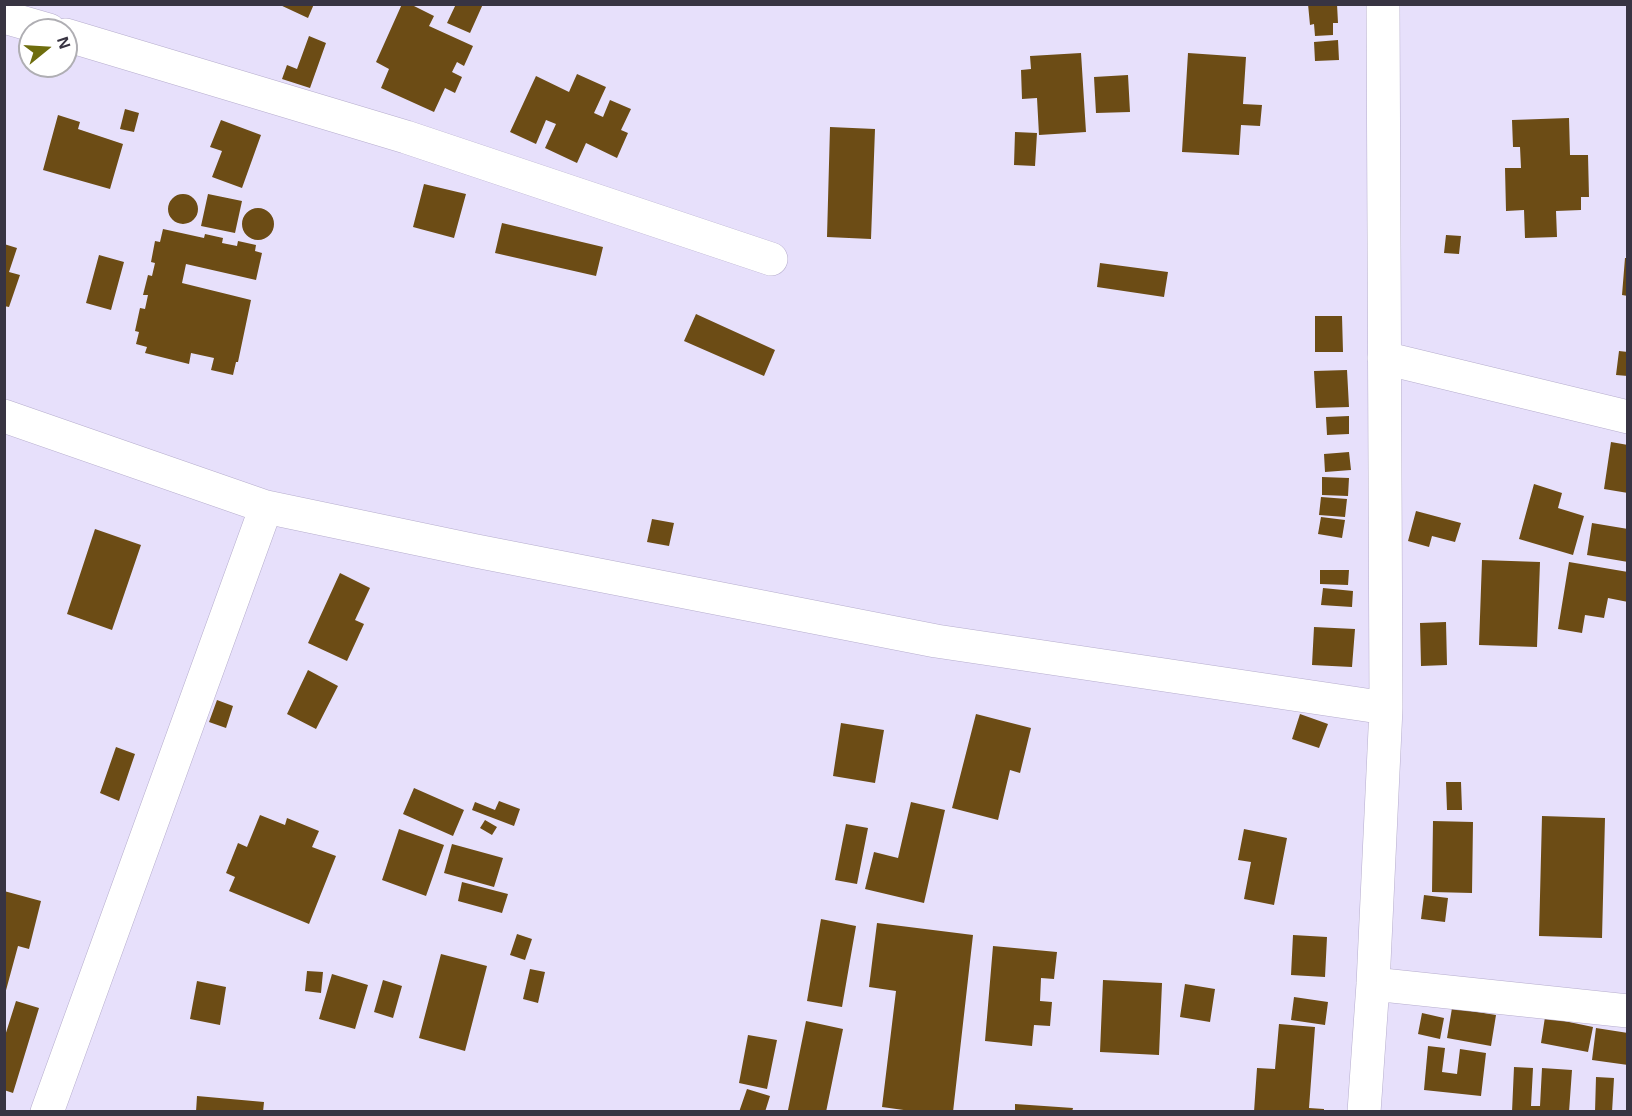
<!DOCTYPE html>
<html>
<head>
<meta charset="utf-8">
<style>
  body { margin:0 }
  #map { position:relative; width:1632px; height:1116px; overflow:hidden; background:#e7e0fb; font-family:Helvetica,sans-serif }
  canvas { display:block }
  .frame { position:absolute; inset:0; border:6px solid #383442; pointer-events:none }
  .north { position:absolute; left:18px; top:18px; width:60px; height:60px; box-sizing:border-box; background:#fff; border:2px solid #afaeb3; border-radius:50%; rotate:72deg; font-size:16px; font-weight:700; line-height:24px; text-align:center; color:#383442 }
  .north::after { content:''; display:block; margin:auto; width:21px; height:27px; background:#6e6d0d; clip-path:polygon(50% 0,100% 100%,50% 72%,0 100%) }
</style>
</head>
<body>
<div id="map">
<canvas width="1632" height="1116"></canvas>
<div class="frame"></div>
<div class="north">N</div>
</div>
<script>
const ctx = document.querySelector('canvas').getContext('2d');
ctx.lineJoin = 'round';
function paint(path, color) {
  ctx.fillStyle = color;
  ctx.fill(path, 'evenodd');
}
function toPath(rows) {
  const path = new Path2D();
  for (const r of rows) {
    if (r.length === 3) {
      path.moveTo(r[0] + r[2], r[1]);
      path.arc(r[0], r[1], r[2], 0, 2 * Math.PI);
      continue;
    }
    path.moveTo(r[0], r[1]);
    for (let i = 2; i < r.length; i += 2) path.lineTo(r[i], r[i + 1]);
  }
  return path;
}
function strokePath(path, color, width, dash) {
  ctx.strokeStyle = color;
  ctx.lineWidth = width;
  ctx.lineCap = dash ? 'butt' : 'round';
  ctx.setLineDash(dash || []);
  ctx.stroke(path);
}
const building = toPath([
  [278,4,314,4,308,18],
  [402,4,410,4,434,16,429,26,473,46,464,66,457,62,452,72,462,77,455,93,445,88,434,112,381,88,389,69,376,62],
  [456,4,483,4,470,33,447,23],
  [1308,4,1337,4,1338,23,1333,23,1333,35,1315,36,1314,24,1310,25],
  [309,36,326,43,310,88,282,79,287,65,297,69],
  [1338,40,1339,60,1315,61,1314,42],
  [1081,53,1086,132,1039,135,1037,98,1022,99,1021,70,1031,69,1030,56],
  [1188,53,1246,57,1243,104,1262,105,1260,126,1241,125,1239,155,1182,152],
  [577,74,606,87,594,113,603,117,610,100,631,109,621,130,628,133,617,158,586,143,577,163,545,148,556,124,546,120,536,144,510,132,536,76,569,92],
  [1128,75,1130,112,1096,113,1094,77],
  [125,109,139,113,134,132,120,129],
  [58,115,80,122,78,129,123,144,110,189,43,170],
  [1569,118,1570,155,1588,155,1589,197,1581,197,1581,210,1556,211,1557,237,1525,238,1524,210,1506,211,1505,168,1521,168,1520,147,1513,147,1512,120],
  [221,120,261,135,242,188,212,177,222,151,210,147],
  [830,127,875,129,871,239,827,237],
  [1015,132,1037,133,1035,166,1014,165],
  [424,184,466,194,454,238,413,227],
  [183,209,15],
  [208,194,242,201,235,233,201,226],
  [258,224,16],
  [502,223,603,247,596,276,495,253],
  [163,229,204,238,205,234,223,238,222,243,237,246,238,241,256,245,255,251,262,253,256,280,186,264,182,283,251,300,238,362,236,362,233,375,211,370,214,358,191,353,189,364,145,353,147,347,136,344,139,332,135,331,140,308,145,309,148,295,143,295,148,275,152,276,155,263,151,262,155,241,160,242],
  [1446,235,1461,236,1459,254,1444,253],
  [4,244,17,248,9,272,20,275,9,307,4,306],
  [99,255,124,262,111,310,86,303],
  [1625,258,1628,258,1628,296,1622,295],
  [1100,263,1168,272,1164,297,1097,287],
  [696,314,775,350,764,376,684,341],
  [1315,316,1342,316,1343,352,1315,352],
  [1619,351,1628,352,1628,376,1616,375],
  [1347,370,1349,407,1316,408,1314,371],
  [1349,416,1349,434,1327,435,1326,417],
  [1611,442,1628,445,1628,493,1604,489],
  [1349,452,1351,470,1325,472,1324,454],
  [1322,477,1349,478,1348,496,1322,495],
  [1534,484,1562,493,1558,508,1584,516,1573,555,1519,539],
  [1321,497,1347,499,1345,517,1319,515],
  [1416,511,1461,523,1455,542,1432,536,1429,547,1408,541],
  [1321,517,1345,520,1342,538,1318,534],
  [652,519,674,523,669,546,647,542],
  [1592,523,1628,529,1628,562,1587,555],
  [95,529,141,545,112,630,67,614],
  [1482,560,1540,562,1537,647,1479,645],
  [1569,562,1628,572,1628,602,1608,598,1604,618,1585,615,1582,633,1558,629],
  [1320,570,1349,570,1348,585,1320,584],
  [340,573,370,588,355,620,364,624,347,661,308,643],
  [1323,588,1353,591,1352,607,1321,605],
  [1446,622,1447,665,1421,666,1420,623],
  [1314,627,1355,629,1352,667,1312,665],
  [308,670,338,686,316,729,287,714],
  [217,700,233,706,226,728,209,722],
  [976,714,1031,728,1020,773,1010,770,998,820,952,808],
  [1300,714,1328,724,1319,748,1292,739],
  [841,723,884,730,875,783,833,776],
  [116,747,135,754,119,801,100,793],
  [1446,782,1461,782,1462,810,1447,810],
  [414,788,464,810,453,836,403,814],
  [499,801,520,809,514,826,472,810,475,802,495,810],
  [911,802,945,810,924,903,865,889,874,852,898,858],
  [260,815,285,825,287,818,319,831,312,847,336,856,309,924,229,891,235,877,226,873,238,843,247,847],
  [1542,816,1605,818,1602,938,1539,936],
  [485,820,497,827,492,835,480,828],
  [1433,821,1473,822,1472,893,1432,892],
  [846,824,868,828,857,884,835,880],
  [399,829,444,845,426,896,382,880],
  [1244,829,1287,838,1274,905,1244,899,1251,862,1238,860],
  [452,844,503,858,494,887,444,873],
  [462,882,508,894,502,913,458,901],
  [4,891,41,901,29,949,18,946,5,994],
  [1424,895,1448,898,1445,922,1421,919],
  [821,919,856,926,842,1007,807,1001],
  [877,923,973,935,953,1112,918,1112,882,1107,896,991,869,987],
  [517,934,532,939,525,960,510,955],
  [1293,935,1327,937,1325,977,1291,975],
  [993,946,1057,952,1054,979,1041,978,1040,1001,1052,1002,1050,1026,1034,1025,1032,1046,985,1041],
  [441,954,487,966,465,1051,419,1038],
  [530,969,545,972,538,1003,523,999],
  [307,971,323,972,321,993,305,991],
  [332,974,368,985,355,1029,319,1019],
  [383,980,402,986,393,1018,374,1012],
  [1103,980,1162,983,1159,1055,1100,1052],
  [197,981,226,987,220,1025,190,1019],
  [1185,984,1215,989,1210,1022,1180,1017],
  [1294,997,1328,1002,1325,1025,1291,1020],
  [16,1001,39,1008,13,1093,4,1090,4,1039],
  [1452,1008,1496,1015,1491,1046,1447,1038],
  [1422,1013,1444,1018,1440,1039,1418,1034],
  [1545,1017,1593,1027,1588,1052,1541,1043],
  [806,1021,843,1029,826,1112,788,1110],
  [1279,1024,1315,1027,1309,1108,1324,1109,1324,1112,1254,1112,1257,1068,1275,1069],
  [1596,1028,1628,1033,1628,1065,1592,1060],
  [748,1035,777,1040,767,1089,739,1083],
  [1428,1046,1445,1048,1442,1072,1457,1074,1460,1049,1486,1053,1481,1096,1424,1090],
  [1514,1067,1533,1068,1531,1106,1540,1106,1542,1068,1572,1070,1569,1112,1512,1112],
  [1596,1077,1614,1078,1612,1112,1595,1112],
  [747,1089,770,1096,765,1112,739,1112],
  [197,1096,264,1102,263,1112,196,1112],
  [1015,1104,1073,1108,1072,1112,1015,1112]
]);
const minor = toPath([
  [4,17,49,30],
  [66,35,406,137,771,259],
  [1384,358,1628,417],
  [4,416,266,507,476,551,936,641,1386,708],
  [1373,984,1628,1011],
  [47,1112,266,507],
  [1364,1112,1373,984,1386,708,1383,4]
]);
paint(building, '#6c4c15');
strokePath(minor, '#b6adcd', 34);
strokePath(minor, '#fff', 33);
</script>
</body>
</html>
